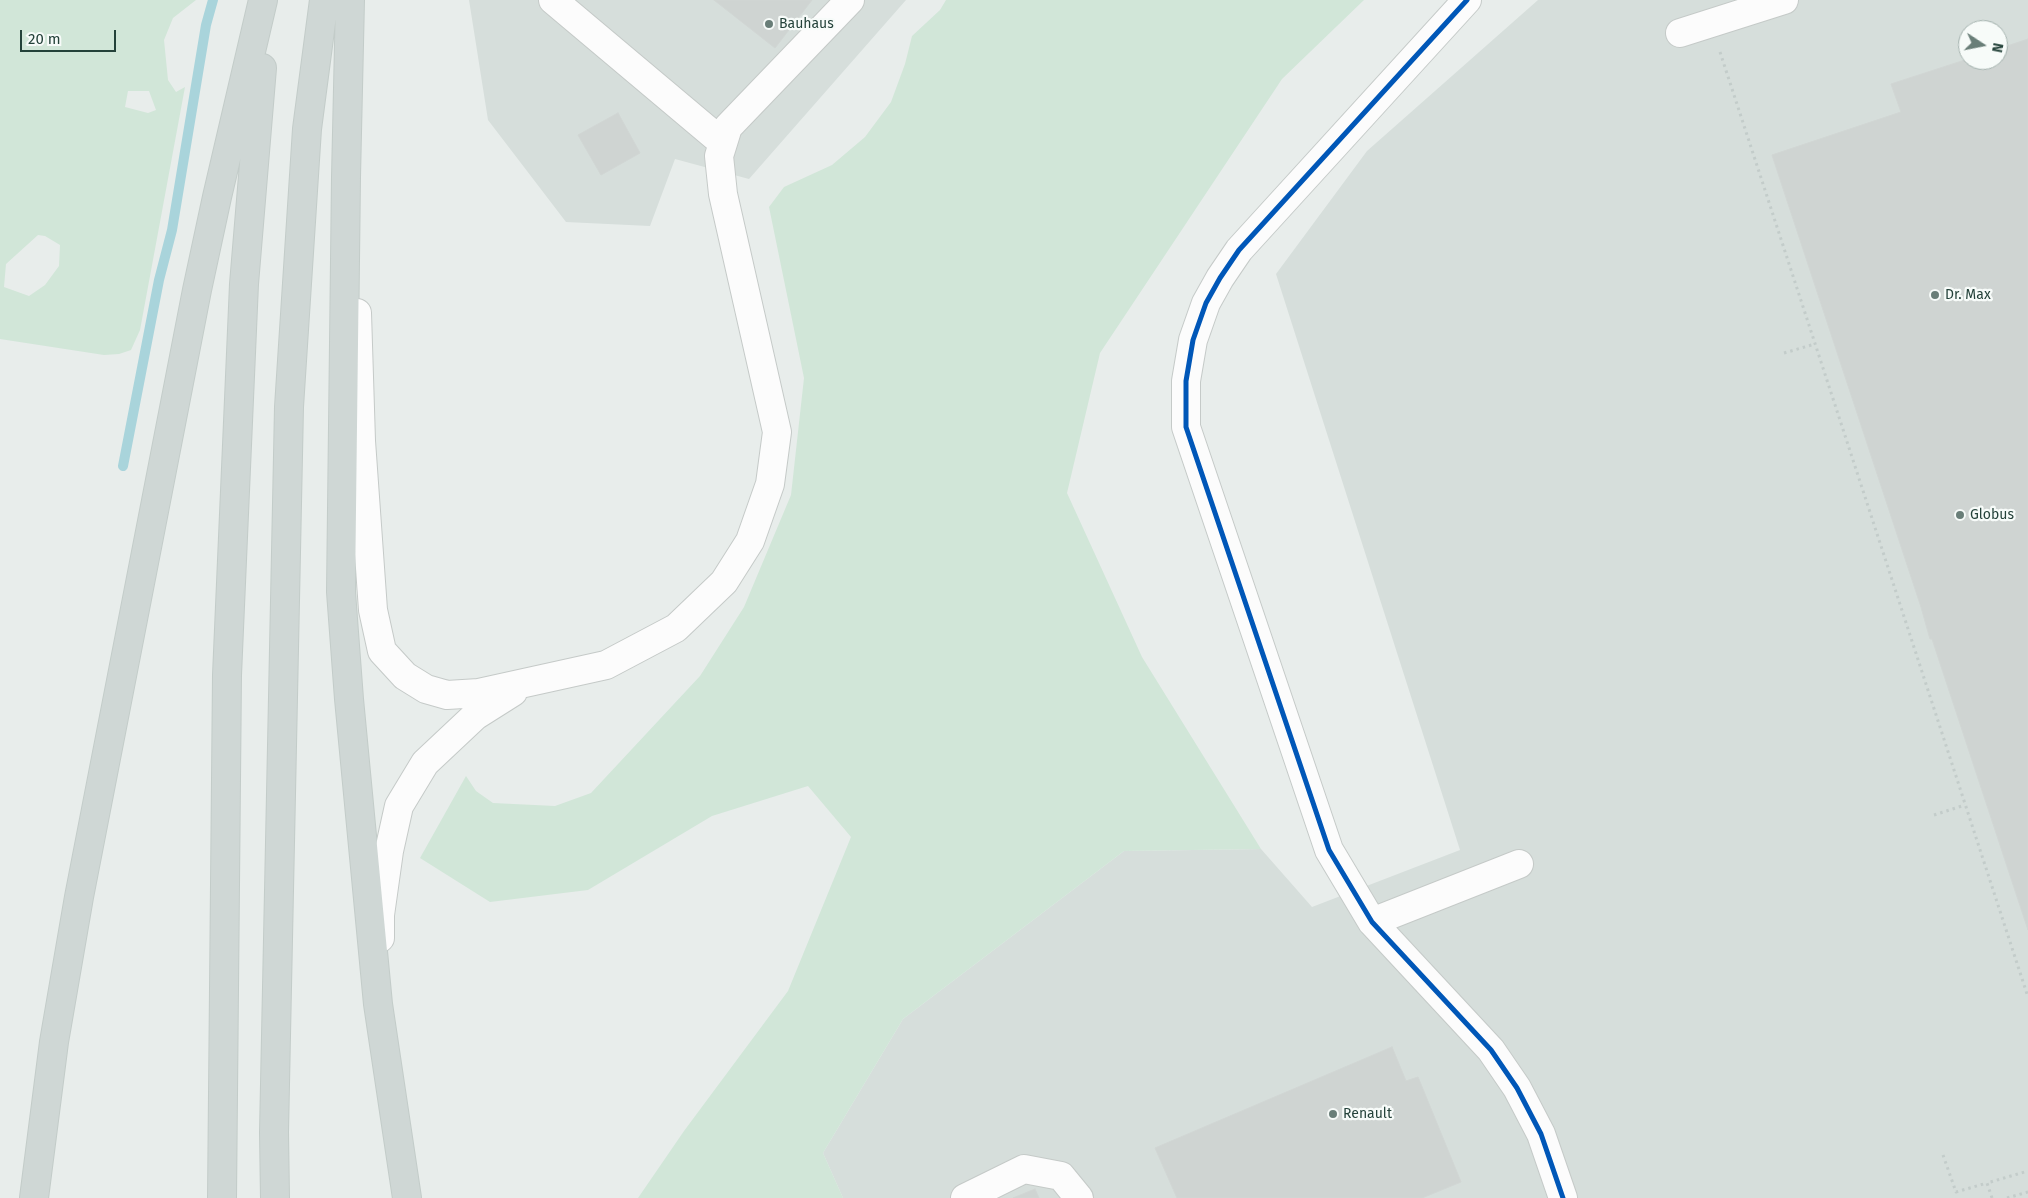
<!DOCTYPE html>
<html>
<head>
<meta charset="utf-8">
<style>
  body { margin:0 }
  #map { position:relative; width:2028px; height:1198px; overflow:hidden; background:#e8edeb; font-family:"Fira Sans",sans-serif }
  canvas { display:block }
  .north { position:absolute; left:1958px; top:20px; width:50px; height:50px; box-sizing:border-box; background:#f7fbf9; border:1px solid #a3b1ad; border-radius:50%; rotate:101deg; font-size:14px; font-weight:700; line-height:20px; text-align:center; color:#24423a }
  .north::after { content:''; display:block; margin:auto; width:18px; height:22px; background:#697e78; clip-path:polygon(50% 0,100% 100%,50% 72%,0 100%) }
  .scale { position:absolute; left:20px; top:30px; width:96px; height:22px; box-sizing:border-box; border:2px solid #24423a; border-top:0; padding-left:6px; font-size:15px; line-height:18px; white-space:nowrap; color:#24423a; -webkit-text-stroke:4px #f7fbf9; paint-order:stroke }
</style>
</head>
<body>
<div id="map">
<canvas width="2028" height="1198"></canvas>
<div class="north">N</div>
<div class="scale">20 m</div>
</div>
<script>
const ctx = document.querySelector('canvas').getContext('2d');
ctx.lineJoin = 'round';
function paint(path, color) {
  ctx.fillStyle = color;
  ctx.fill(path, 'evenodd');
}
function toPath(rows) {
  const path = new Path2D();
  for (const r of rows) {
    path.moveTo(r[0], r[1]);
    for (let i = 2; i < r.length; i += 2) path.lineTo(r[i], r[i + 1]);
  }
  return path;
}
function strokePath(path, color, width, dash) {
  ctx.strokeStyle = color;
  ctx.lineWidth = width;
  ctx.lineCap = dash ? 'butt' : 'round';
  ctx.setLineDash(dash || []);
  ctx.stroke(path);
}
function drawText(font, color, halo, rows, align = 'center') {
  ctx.font = font + ' "Fira Sans",sans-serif';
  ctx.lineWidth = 4.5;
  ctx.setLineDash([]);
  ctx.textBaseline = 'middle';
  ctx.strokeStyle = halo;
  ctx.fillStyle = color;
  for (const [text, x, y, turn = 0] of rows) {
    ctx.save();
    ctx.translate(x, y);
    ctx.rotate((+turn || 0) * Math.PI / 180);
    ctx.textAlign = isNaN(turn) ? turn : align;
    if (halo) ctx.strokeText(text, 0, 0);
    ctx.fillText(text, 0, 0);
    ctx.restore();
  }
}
const built = toPath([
  [469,0,906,0,749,179,675,159,650,226,566,222,488,120],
  [1538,0,2028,0,2028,1198,843,1198,823,1153,903,1019,1124,851,1261,849,1312,907,1460,850,1276,274,1367,151],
  [1968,30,1998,30,1998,60,1968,60]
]);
const green = toPath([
  [0,0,196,0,173,18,164,40,168,80,176,92,185,87,140,330,131,350,119,354,104,355,0,339],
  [149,91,156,110,148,113,125,107,128,91],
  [38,235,45,236,60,245,59,266,45,285,29,296,4,287,6,264],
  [946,0,1364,0,1282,79,1100,353,1067,493,1142,657,1261,849,1124,851,903,1019,823,1153,843,1198,638,1198,684,1131,788,991,851,837,808,786,712,816,588,890,490,902,420,858,466,776,476,791,493,803,555,806,591,793,700,676,744,607,791,495,804,378,769,207,784,187,832,165,865,137,891,102,905,64,912,36,940,10]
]);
const stream = toPath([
  [123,466,159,280,172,230,206,25,213,0]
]);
const building = toPath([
  [714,0,812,0,775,48,714,0],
  [2028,39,2028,930,1932,639,1930,639,1921,607,1772,155,1901,112,1891,84,1968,59,1998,60,1998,49,2028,39],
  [618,113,640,153,601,175,578,135,618,113],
  [1392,1047,1406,1081,1418,1077,1461,1182,1422,1198,1177,1198,1155,1148,1392,1047],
  [1035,1189,1039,1198,1013,1198,1035,1189]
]);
const path = toPath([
  [1720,52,2028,997],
  [1784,353,1815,344],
  [1934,815,1965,805],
  [1943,1155,1956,1192,1987,1183],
  [1992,1198,1987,1183,2028,1171],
  [2007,1198,2028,1192]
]);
const minor = toPath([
  [553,0,723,143],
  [1467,0,1239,250,1220,278,1206,303,1193,340,1186,381,1186,427,1329,850,1372,922,1491,1050,1517,1088,1541,1134,1563,1198],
  [1680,33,1784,0],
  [357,313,361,441,373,610,382,651,405,676,426,689,447,695,479,693,606,665,676,628,724,582,750,541,770,484,777,432,723,194,719,156,728,127,850,0],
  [1372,922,1519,864],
  [380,938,380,915,389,851,399,806,425,763,475,716,513,692],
  [965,1198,1024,1169,1061,1176,1079,1198]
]);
const major = toPath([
  [350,0,346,177,341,592,349,699,378,1004,407,1198],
  [34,1198,54,1042,79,897,197,290,217,197,263,0],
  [222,1198,227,675,244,284,262,68],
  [275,1198,274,1132,289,407,307,129,324,0]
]);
const cycleway = toPath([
  [1467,0,1239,250,1220,278,1206,303,1193,340,1186,381,1186,427,1329,850,1372,922,1491,1050,1517,1088,1541,1134,1563,1198]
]);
const markers = [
  [769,24,5,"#697e78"],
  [1935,295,5,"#697e78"],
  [1960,515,5,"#697e78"],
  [1333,1114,5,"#697e78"]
];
const poiNames = [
  ["Bauhaus",779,24],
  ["Dr. Max",1945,295],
  ["Globus",1970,515],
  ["Renault",1343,1114]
];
paint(built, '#d6dedb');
paint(green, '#d1e6d8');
strokePath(stream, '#a9d4db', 10);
paint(building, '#cfd4d2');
strokePath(building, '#d1d6d4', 1);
strokePath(minor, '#c5cac8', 30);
strokePath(major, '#c3ccc9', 30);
strokePath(path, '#c3ccca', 3, [2.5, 4]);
strokePath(minor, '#fcfcfc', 28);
strokePath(major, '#cfd7d5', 28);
strokePath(cycleway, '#0057b8', 5);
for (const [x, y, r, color] of markers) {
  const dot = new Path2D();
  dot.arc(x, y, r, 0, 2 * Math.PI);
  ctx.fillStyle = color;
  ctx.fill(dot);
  strokePath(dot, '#f7fbf9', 2);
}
drawText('14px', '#24423a', '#f7fbf9', poiNames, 'left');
</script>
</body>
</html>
